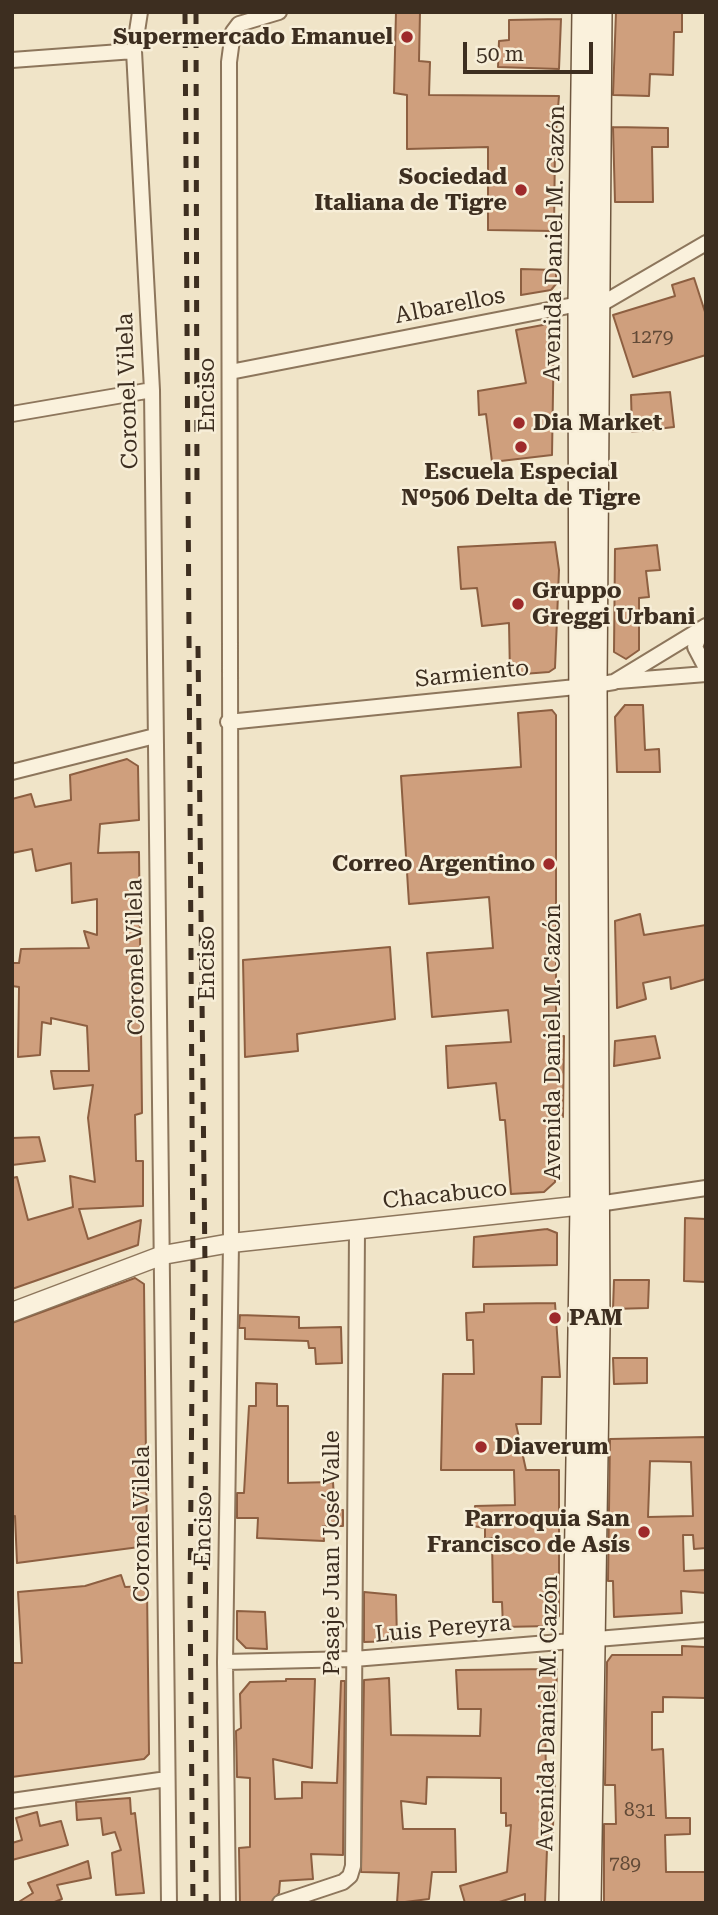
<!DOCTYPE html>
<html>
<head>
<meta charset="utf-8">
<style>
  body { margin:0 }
  #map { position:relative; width:718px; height:1915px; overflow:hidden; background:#f0e4c8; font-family:"Roboto Serif",serif }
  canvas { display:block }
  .frame { position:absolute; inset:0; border:14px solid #3d2e20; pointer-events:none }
  .scale { position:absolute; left:463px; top:42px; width:130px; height:32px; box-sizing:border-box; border:4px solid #3d2e20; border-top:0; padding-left:9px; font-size:21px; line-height:24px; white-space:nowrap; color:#3d2e20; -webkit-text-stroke:5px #f7eed8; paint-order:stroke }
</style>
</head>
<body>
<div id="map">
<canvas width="718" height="1915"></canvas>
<div class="frame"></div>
<div class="scale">50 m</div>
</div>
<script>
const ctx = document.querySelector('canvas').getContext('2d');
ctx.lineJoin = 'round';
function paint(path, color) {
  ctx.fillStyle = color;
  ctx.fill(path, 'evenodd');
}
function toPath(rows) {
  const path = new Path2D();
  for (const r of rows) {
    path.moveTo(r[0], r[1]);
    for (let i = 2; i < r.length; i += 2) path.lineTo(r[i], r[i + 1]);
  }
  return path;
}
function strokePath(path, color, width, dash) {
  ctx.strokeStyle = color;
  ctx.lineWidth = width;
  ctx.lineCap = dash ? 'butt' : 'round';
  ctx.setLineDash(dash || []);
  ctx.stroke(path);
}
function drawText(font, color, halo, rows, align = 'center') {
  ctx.font = font + ' "Roboto Serif",serif';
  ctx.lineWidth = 5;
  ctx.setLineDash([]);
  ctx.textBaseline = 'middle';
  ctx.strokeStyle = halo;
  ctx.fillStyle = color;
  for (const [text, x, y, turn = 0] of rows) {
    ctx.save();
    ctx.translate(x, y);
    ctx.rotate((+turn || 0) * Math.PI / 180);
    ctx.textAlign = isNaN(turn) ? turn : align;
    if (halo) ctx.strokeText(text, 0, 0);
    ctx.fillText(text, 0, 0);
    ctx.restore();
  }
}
const building = toPath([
  [396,12,420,12,419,61,430,62,429,95,559,96,555,145,554,231,488,230,488,147,407,149,407,95,394,93,396,12],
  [616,12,682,12,682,32,674,32,673,75,650,74,649,96,613,95,616,12],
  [561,19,559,69,498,67,499,41,509,40,509,20,561,19],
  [613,127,668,128,668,147,652,147,653,202,615,202,613,127],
  [521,269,556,270,556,284,551,290,521,295,521,269],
  [694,278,706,315,706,355,633,377,613,315,675,296,672,285,694,278],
  [548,324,554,331,552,455,492,462,486,414,479,415,478,391,526,383,516,330,548,324],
  [670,392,674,427,632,432,631,395,670,392],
  [555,542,559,570,555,668,549,672,510,675,509,623,482,626,477,588,461,589,458,547,555,542],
  [657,545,660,570,646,571,649,597,639,598,639,650,626,659,614,652,615,549,657,545],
  [625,705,643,705,645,750,659,749,660,772,617,772,615,717,625,705],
  [552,710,556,715,556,1037,564,1036,563,1117,553,1118,555,1182,544,1192,511,1194,505,1120,500,1120,496,1083,448,1088,446,1046,511,1042,508,1010,432,1017,427,953,493,948,489,897,409,904,401,776,521,767,518,713,552,710],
  [127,759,138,766,139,820,100,824,98,853,139,852,142,1113,135,1115,136,1161,143,1161,143,1206,79,1209,88,1239,141,1220,138,1245,12,1289,12,1178,17,1177,28,1220,73,1207,70,1176,95,1182,88,1118,93,1085,54,1089,51,1071,89,1071,87,1026,51,1018,51,1024,42,1022,40,1055,18,1057,19,987,12,986,12,963,19,963,21,949,89,948,84,931,97,935,97,899,72,903,71,863,36,871,32,849,12,853,12,799,31,794,35,807,71,800,70,775,127,759],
  [640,914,644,935,706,925,706,979,671,989,670,977,643,983,646,999,617,1008,615,921,640,914],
  [390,947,395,1019,297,1034,298,1051,245,1057,243,960,390,947],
  [655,1036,660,1058,614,1066,615,1041,655,1036],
  [39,1137,45,1161,12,1165,12,1138,39,1137],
  [685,1218,706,1219,706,1282,684,1281,685,1218],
  [547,1229,557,1233,557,1265,473,1267,474,1237,547,1229],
  [135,1278,144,1284,147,1546,17,1563,15,1516,12,1517,12,1323,135,1278],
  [614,1280,649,1280,648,1308,613,1309,614,1280],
  [555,1303,560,1377,542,1377,541,1424,516,1424,526,1470,559,1470,559,1616,550,1626,503,1627,502,1602,493,1602,492,1538,485,1538,485,1528,473,1526,475,1506,515,1505,514,1470,441,1470,443,1374,474,1374,473,1340,467,1340,466,1313,484,1312,484,1304,555,1303],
  [240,1315,299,1317,299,1328,341,1327,342,1363,316,1364,315,1348,309,1348,308,1341,245,1339,245,1328,239,1328,240,1315],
  [613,1358,647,1358,647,1383,614,1384,613,1358],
  [256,1383,277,1384,277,1406,288,1406,288,1483,333,1482,334,1498,336,1510,343,1510,343,1526,323,1526,324,1541,257,1538,258,1518,237,1518,237,1493,244,1493,249,1406,256,1406,256,1383],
  [706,1437,706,1548,694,1549,693,1535,683,1535,684,1571,706,1570,706,1593,681,1591,682,1613,614,1617,613,1581,608,1581,610,1439,706,1437],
  [650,1461,691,1462,693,1516,648,1517,650,1461],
  [121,1575,125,1587,147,1586,149,1754,144,1759,12,1777,12,1663,22,1663,18,1592,85,1586,121,1575],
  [364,1592,396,1595,397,1641,364,1642,364,1592],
  [237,1611,265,1612,267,1649,246,1648,237,1639,237,1611],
  [682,1646,705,1647,706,1698,663,1697,663,1712,652,1712,652,1750,663,1749,666,1818,690,1818,690,1834,665,1835,666,1872,706,1872,706,1903,604,1903,604,1824,616,1824,615,1785,605,1785,607,1662,612,1655,682,1655,682,1646],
  [557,1669,556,1709,545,1709,546,1780,555,1780,552,1849,547,1849,545,1903,525,1903,525,1894,496,1903,465,1903,460,1886,507,1872,511,1825,506,1826,506,1813,501,1813,501,1778,427,1777,426,1804,401,1801,403,1829,455,1829,456,1872,432,1872,429,1899,397,1903,399,1873,361,1872,364,1680,389,1678,391,1735,480,1736,481,1709,458,1709,456,1670,557,1669],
  [286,1679,315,1679,312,1768,273,1759,275,1799,302,1798,302,1782,337,1783,341,1681,345,1681,343,1855,311,1854,313,1879,280,1881,279,1893,271,1903,240,1903,239,1848,250,1847,250,1778,237,1777,236,1731,241,1728,240,1694,250,1682,286,1681,286,1679],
  [130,1798,131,1814,135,1813,144,1893,116,1895,112,1853,121,1850,115,1832,103,1835,101,1818,77,1820,76,1802,130,1798],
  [37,1812,40,1826,61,1821,68,1845,12,1860,12,1843,22,1840,16,1818,37,1812],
  [88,1861,91,1878,57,1885,62,1899,52,1903,17,1903,33,1893,28,1883,88,1861]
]);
const minor = toPath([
  [140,12,134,51,152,390,169,1903],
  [12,60,134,51],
  [230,372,579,304,598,306,706,243],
  [12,414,152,390],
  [702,629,695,647,706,668],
  [618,681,706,674],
  [228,722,596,685,614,682,706,626],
  [12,772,155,736],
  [598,1204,706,1188],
  [225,1662,354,1659,706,1630],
  [12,1801,167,1779],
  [228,1903,225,1662,231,1243,229,62,233,32,239,24,279,12],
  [280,1903,343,1882,350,1876,353,1866,357,1229]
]);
const tertiary = toPath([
  [12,1312,163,1255,231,1243,594,1204]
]);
const secondary = toPath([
  [570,1903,581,1205,579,304,583,12],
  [590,1903,599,1325,596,685,601,12]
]);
const rail = toPath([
  [185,12,193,1268,190,1600,193,1903],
  [196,12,197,492],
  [198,646,205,1265,206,1903]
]);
const markers = [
  [407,37,7,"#9e2a2b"],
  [521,190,7,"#9e2a2b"],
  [519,423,7,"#9e2a2b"],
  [521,447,7,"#9e2a2b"],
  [518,604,7,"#9e2a2b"],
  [549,864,7,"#9e2a2b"],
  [555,1318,7,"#9e2a2b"],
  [481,1447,7,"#9e2a2b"],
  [644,1532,7,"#9e2a2b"]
];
const numberNames = [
  ["1279",652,337],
  ["831",640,1810],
  ["789",625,1864]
];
const poiNames = [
  ["Supermercado Emanuel",393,37],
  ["Sociedad",507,177],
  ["Italiana de Tigre",507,203],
  ["Dia Market",533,423,"left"],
  ["Escuela Especial",521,472,"center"],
  ["Nº506 Delta de Tigre",521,498,"center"],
  ["Gruppo",532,591,"left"],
  ["Greggi Urbani",532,617,"left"],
  ["Correo Argentino",535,864],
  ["PAM",569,1318,"left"],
  ["Diaverum",495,1447,"left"],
  ["Parroquia San",630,1519],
  ["Francisco de Asís",630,1545]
];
const streetNames = [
  ["Avenida Daniel M. Cazón",555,243,-89],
  ["Albarellos",450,306,-11],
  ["Coronel Vilela",128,391,-92],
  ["Enciso",207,395,-90],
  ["Sarmiento",472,674,-6],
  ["Coronel Vilela",136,957,-91],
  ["Enciso",207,963,-90],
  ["Avenida Daniel M. Cazón",553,1042,-90],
  ["Chacabuco",445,1195,-6],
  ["Coronel Vilela",142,1524,-90],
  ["Enciso",204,1529,-89],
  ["Pasaje Juan José Valle",332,1553,-90],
  ["Luis Pereyra",443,1629,-5],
  ["Avenida Daniel M. Cazón",548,1713,-89]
];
paint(building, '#cf9f7d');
strokePath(building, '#8d5f41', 2);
strokePath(minor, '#8d765c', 18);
strokePath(tertiary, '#8d765c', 21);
strokePath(secondary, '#6f573f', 24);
strokePath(minor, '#faf1dc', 14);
strokePath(tertiary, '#faf1dc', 18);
strokePath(secondary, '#faf1dc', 21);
strokePath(rail, '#3d2e20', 5, [12, 12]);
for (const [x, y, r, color] of markers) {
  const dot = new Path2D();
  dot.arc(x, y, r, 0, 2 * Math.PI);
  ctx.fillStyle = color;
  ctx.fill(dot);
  strokePath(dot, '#f7eed8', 2.5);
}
drawText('19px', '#624a37', null, numberNames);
drawText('bold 23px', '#3d2e20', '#f7eed8', poiNames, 'right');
drawText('23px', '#3d2e20', '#f7eed8', streetNames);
</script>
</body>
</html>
